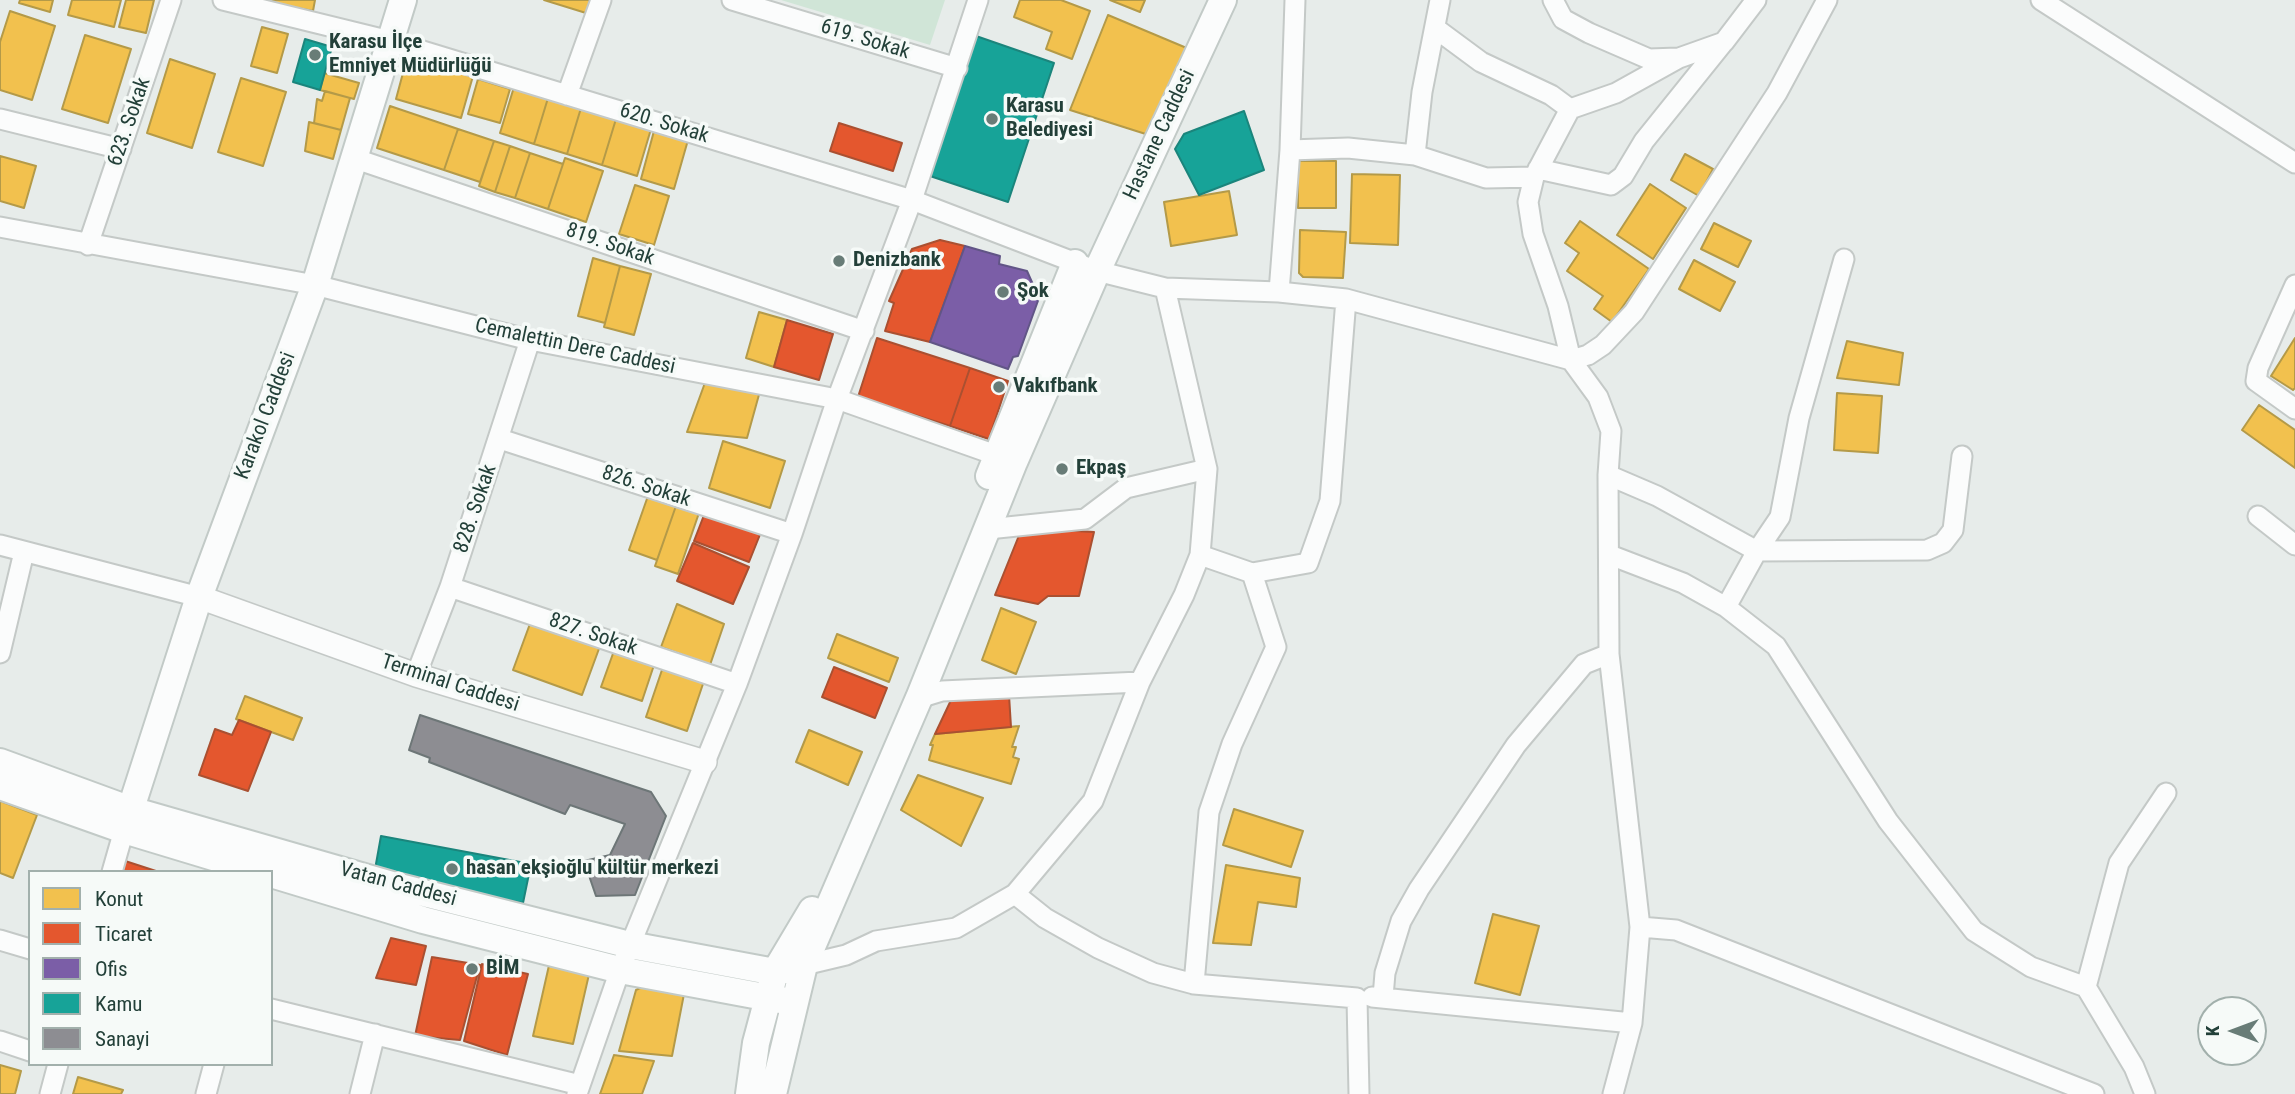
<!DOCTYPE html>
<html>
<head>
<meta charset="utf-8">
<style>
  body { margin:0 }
  #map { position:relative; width:2295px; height:1094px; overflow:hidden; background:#e7ecea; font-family:"Roboto Condensed",sans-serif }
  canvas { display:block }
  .legend { position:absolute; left:28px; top:870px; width:245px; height:196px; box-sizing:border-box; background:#f6faf8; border:2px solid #a2b0ac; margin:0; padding:9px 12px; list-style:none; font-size:21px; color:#234039 }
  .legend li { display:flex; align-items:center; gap:14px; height:35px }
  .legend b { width:35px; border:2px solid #a2b0ac }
  .north { position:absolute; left:2197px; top:996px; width:70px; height:70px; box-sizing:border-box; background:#f6faf8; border:2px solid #a2b0ac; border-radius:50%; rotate:270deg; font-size:19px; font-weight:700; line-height:28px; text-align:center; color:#234039 }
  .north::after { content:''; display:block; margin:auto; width:24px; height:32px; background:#687c77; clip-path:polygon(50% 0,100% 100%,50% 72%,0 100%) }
</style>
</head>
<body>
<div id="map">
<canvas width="2295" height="1094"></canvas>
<ul class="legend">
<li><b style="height:19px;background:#f2c14e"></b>Konut</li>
<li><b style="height:19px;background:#e4572e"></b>Ticaret</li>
<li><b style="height:19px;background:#7b5ea7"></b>Ofis</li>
<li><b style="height:19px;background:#17a398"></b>Kamu</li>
<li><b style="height:19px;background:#8d8d92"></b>Sanayi</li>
</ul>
<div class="north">K</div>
</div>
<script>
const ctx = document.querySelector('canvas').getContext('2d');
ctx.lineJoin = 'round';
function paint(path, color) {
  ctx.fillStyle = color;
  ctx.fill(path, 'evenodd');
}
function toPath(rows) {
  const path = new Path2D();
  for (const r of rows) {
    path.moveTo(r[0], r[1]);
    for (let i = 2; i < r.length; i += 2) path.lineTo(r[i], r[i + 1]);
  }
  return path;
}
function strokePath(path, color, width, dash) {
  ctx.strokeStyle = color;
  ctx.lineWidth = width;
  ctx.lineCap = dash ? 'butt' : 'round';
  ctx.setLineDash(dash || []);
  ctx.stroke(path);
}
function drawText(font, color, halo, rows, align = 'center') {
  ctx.font = font + ' "Roboto Condensed",sans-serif';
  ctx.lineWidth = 7;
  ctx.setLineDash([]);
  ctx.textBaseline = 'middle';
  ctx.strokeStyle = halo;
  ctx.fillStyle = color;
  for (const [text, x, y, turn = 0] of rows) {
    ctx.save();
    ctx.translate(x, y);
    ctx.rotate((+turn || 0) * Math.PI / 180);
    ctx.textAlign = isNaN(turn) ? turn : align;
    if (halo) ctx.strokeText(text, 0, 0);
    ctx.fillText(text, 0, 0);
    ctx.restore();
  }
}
const green = toPath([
  [781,0,945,0,930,45]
]);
const homes = toPath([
  [20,0,53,0,50,12,19,3,20,0],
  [72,0,121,0,114,27,68,15,72,0],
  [126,0,154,0,146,33,119,27,126,0],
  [270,0,315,0,313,11,298,8,297,13,270,0],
  [544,0,590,0,586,13,544,0],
  [1020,0,1061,0,1090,11,1072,59,1046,49,1052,32,1014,17,1020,0],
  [1110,0,1145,0,1140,12,1110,0],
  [10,11,55,26,32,100,0,90,0,42,10,11],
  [1108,15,1189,49,1152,136,1070,110,1108,15],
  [262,27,288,34,277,73,251,66,262,27],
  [85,35,131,49,108,123,62,109,85,35],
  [407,58,473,76,461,118,396,99,407,58],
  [170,59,215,74,192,148,147,133,170,59],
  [324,73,359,83,354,99,320,90,324,73],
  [241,78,286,92,263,166,218,152,241,78],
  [478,79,510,89,500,123,468,114,478,79],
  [514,87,548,98,534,144,500,133,514,87],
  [325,91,350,98,341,130,314,123,317,99,322,101,325,91],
  [548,98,581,108,567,154,534,144,548,98],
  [390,106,458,129,444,170,377,148,390,106],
  [581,108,616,119,602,165,567,154,581,108],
  [616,119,651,129,637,176,602,165,616,119],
  [309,122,341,130,333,159,305,151,309,122],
  [458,129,494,141,480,182,444,170,458,129],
  [654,131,688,140,674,189,641,179,654,131],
  [494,141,510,146,495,192,479,186,494,141],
  [510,146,530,153,515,198,495,192,510,146],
  [530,153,563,164,548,209,515,198,530,153],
  [1685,154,1713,169,1699,196,1671,180,1685,154],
  [0,156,36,166,24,208,0,201,0,156],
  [565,158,603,171,586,222,548,209,565,158],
  [1298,161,1336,161,1336,208,1298,208,1298,161],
  [1352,174,1400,175,1398,245,1350,243,1352,174],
  [1650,184,1686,208,1653,259,1617,235,1650,184],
  [635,185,669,196,654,245,619,234,635,185],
  [1229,191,1237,235,1171,246,1164,202,1229,191],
  [1580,221,1649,269,1612,322,1594,309,1603,296,1567,271,1579,253,1565,243,1580,221],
  [1714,223,1751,241,1738,267,1701,249,1714,223],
  [1300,230,1346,232,1343,278,1303,277,1299,273,1300,230],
  [593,258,620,266,605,323,578,316,593,258],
  [1694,260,1735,282,1720,311,1679,289,1694,260],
  [620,266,651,274,634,335,604,327,620,266],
  [759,312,787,320,774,367,746,358,759,312],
  [2295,338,2295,388,2293,390,2271,376,2295,338],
  [1847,341,1903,353,1899,385,1837,378,1847,341],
  [706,380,760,391,747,438,687,432,706,380],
  [1837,393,1882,396,1878,453,1834,450,1837,393],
  [2259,405,2295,430,2295,468,2242,430,2259,405],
  [723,441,785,461,770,508,709,488,723,441],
  [649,493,677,503,657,560,629,550,649,493],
  [677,503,700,510,678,574,655,566,677,503],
  [677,604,724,624,710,665,661,647,677,604],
  [1001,608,1036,622,1016,674,982,660,1001,608],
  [531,621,600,646,582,695,513,670,531,621],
  [837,634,898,658,889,682,828,658,837,634],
  [615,648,655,662,642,701,601,687,615,648],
  [664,664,705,678,687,731,646,717,664,664],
  [245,696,302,718,293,740,236,719,245,696],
  [1019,726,1012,747,1016,747,1013,757,1019,759,1011,784,929,760,933,745,930,745,935,734,1019,726],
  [809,730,862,752,848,785,796,762,809,730],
  [918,775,983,798,961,846,901,810,918,775],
  [0,801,37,815,13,878,0,873,0,801],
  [1234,809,1303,831,1291,867,1223,845,1234,809],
  [1226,865,1300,878,1296,907,1258,902,1251,945,1213,943,1226,865],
  [1493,914,1539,926,1520,995,1475,983,1493,914],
  [550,961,590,970,573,1044,533,1036,550,961],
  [644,986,684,994,672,1056,619,1051,636,990,644,986],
  [614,1055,654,1061,642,1094,600,1094,614,1055],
  [0,1065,21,1071,15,1094,0,1094,0,1065],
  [78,1077,123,1090,121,1094,73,1094,78,1077]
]);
const shops = toPath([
  [839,123,902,143,893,171,830,151,839,123],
  [940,240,965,246,930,342,885,331,894,303,889,301,912,249,940,240],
  [787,320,833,334,819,380,774,367,787,320],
  [877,338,970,368,950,426,858,397,877,338],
  [970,368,1008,381,989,439,950,426,970,368],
  [706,510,761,532,749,562,694,541,706,510],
  [1022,528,1094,532,1079,596,1048,596,1038,604,995,595,1022,528],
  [693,543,749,567,733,604,677,581,693,543],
  [834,667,887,688,875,718,822,697,834,667],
  [1009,695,1011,727,935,734,952,698,1009,695],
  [239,720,271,732,248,791,199,775,215,729,232,735,239,720],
  [119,859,159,872,115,872,119,859],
  [391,938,426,946,416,985,376,978,391,938],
  [432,957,480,965,460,1040,415,1036,432,957],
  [482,964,528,974,507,1055,464,1041,482,964]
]);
const offices = toPath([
  [965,246,1000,256,999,264,1027,271,1039,298,1018,356,1013,357,1008,369,930,342,965,246]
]);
const public = toPath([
  [976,36,1054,63,1008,202,930,176,976,36],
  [305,39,332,47,320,90,293,82,305,39],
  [1244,111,1264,170,1199,195,1175,149,1184,134,1244,111],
  [381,836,531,864,523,903,374,875,381,836]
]);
const industry = toPath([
  [420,715,651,792,666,816,635,895,596,896,584,861,610,855,625,824,570,805,565,814,429,762,430,758,409,750,420,715]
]);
const minor = toPath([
  [223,0,390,41,912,200,1097,271,1165,288,1279,292,1346,299,1571,360,1598,397,1611,431,1608,475,1609,654,1640,927,1632,1023,1613,1094],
  [732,0,957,68],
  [1553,0,1563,19,1589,33,1649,59,1678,58],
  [1756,0,1724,42,1679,58,1616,93,1570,109,1534,177,1528,202,1533,234,1558,306,1571,360,1588,355,1603,345,1634,312,1777,93,1827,0],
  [2041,0,2295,163],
  [1435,28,1481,62,1551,95,1570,109],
  [567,95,601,0],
  [0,119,121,149],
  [1290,150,1348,148,1415,155,1486,178,1534,177],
  [1415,155,1422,92,1440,0],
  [356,159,864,331],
  [1538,169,1611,185,1623,176,1644,141,1722,44],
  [0,227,315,285,530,340,837,399,1010,460],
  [88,245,171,0],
  [2295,285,2258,368,2256,381,2295,409],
  [1165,288,1207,469,1200,555],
  [1279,292,1290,150,1295,0],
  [500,439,792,534],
  [1608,475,1657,496,1757,551,1726,607,1776,646,1888,821,1974,931,2031,967,2086,987],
  [2258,516,2295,545],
  [988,529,1085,519,1126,488,1207,469],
  [0,545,199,597],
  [1757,551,1780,517,1799,418,1844,259],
  [1757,551,1927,550,1943,543,1953,530,1962,456],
  [1610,555,1683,583,1726,607],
  [1252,573,1308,563,1330,501,1346,299],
  [450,587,737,684],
  [0,653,24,552],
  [416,675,450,587,530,340],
  [919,698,942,691,1140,682],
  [112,872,124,830],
  [1015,894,1045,918,1098,948,1153,973,1194,984],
  [1640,927,1676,930,2094,1094],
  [0,940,30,949],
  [804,965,846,955,876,941,956,928,1015,894,1093,801,1140,682,1184,595,1200,555,1252,573,1276,647,1232,744,1209,812,1194,984,1357,998,1359,1094],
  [1372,997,1632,1023],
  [1383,997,1385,973,1401,921,1419,889,1516,745,1584,664,1609,654],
  [271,1009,580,1085],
  [0,1041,30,1051],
  [50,1094,58,1064],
  [206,1094,214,1064],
  [360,1094,375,1034],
  [577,1094,620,970,737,684,792,534,837,399,912,200,978,0],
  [2145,1094,2134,1067,2086,987,2119,863,2166,793]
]);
const tertiary = toPath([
  [199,597,416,675,705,762]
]);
const secondary = toPath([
  [989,476,1075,263],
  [0,762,131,810,392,885,630,945,775,972,792,968],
  [0,786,124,830,263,872],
  [124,830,199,597,315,285,403,0],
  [271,874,423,920,620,970,786,1001],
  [749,1094,756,1043,775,972,812,910],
  [773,1094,804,965,919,698,1014,462,1097,271,1223,0]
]);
const markers = [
  [315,55,7,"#687c77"],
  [992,119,7,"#687c77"],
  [839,261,7,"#687c77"],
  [1003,292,7,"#687c77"],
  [999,387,7,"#687c77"],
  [1062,469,7,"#687c77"],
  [452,869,7,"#687c77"],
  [472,969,7,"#687c77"]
];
const streetNames = [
  ["619. Sokak",865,40,17],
  ["623. Sokak",130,122,-71],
  ["620. Sokak",664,124,17],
  ["Hastane Caddesi",1160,135,-65],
  ["819. Sokak",610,245,19],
  ["Cemalettin Dere Caddesi",575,347,12],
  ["Karakol Caddesi",266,416,-69],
  ["826. Sokak",646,487,18],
  ["828. Sokak",476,509,-71],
  ["827. Sokak",593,635,19],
  ["Terminal Caddesi",450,684,18],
  ["Vatan Caddesi",398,885,15]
];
const poiNames = [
  ["Karasu İlçe",329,43],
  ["Emniyet Müdürlüğü",329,67],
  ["Karasu",1006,107],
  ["Belediyesi",1006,131],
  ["Denizbank",853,261],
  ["Şok",1017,292],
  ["Vakıfbank",1013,387],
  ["Ekpaş",1076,469],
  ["hasan ekşioğlu kültür merkezi",466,869],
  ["BİM",486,969]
];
paint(green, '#d0e5d7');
paint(homes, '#f2c14e');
strokePath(homes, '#b49a48', 2);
paint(shops, '#e4572e');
strokePath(shops, '#aa5031', 2);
paint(offices, '#7b5ea7');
strokePath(offices, '#615586', 2);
paint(public, '#17a398');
strokePath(public, '#1b857c', 2);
paint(industry, '#8d8d92');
strokePath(industry, '#6d7677', 2);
strokePath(minor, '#c4c9c7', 23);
strokePath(tertiary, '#c4c9c7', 26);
strokePath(secondary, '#c2cac7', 30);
strokePath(minor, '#fbfcfc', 19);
strokePath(tertiary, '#fbfcfc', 23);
strokePath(secondary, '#fbfcfc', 26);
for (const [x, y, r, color] of markers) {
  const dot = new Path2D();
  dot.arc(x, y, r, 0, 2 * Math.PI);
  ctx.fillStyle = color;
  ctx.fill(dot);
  strokePath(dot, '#f6faf8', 2.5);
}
drawText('21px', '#234039', '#f6faf8', streetNames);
drawText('bold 21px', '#234039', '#f6faf8', poiNames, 'left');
</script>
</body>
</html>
